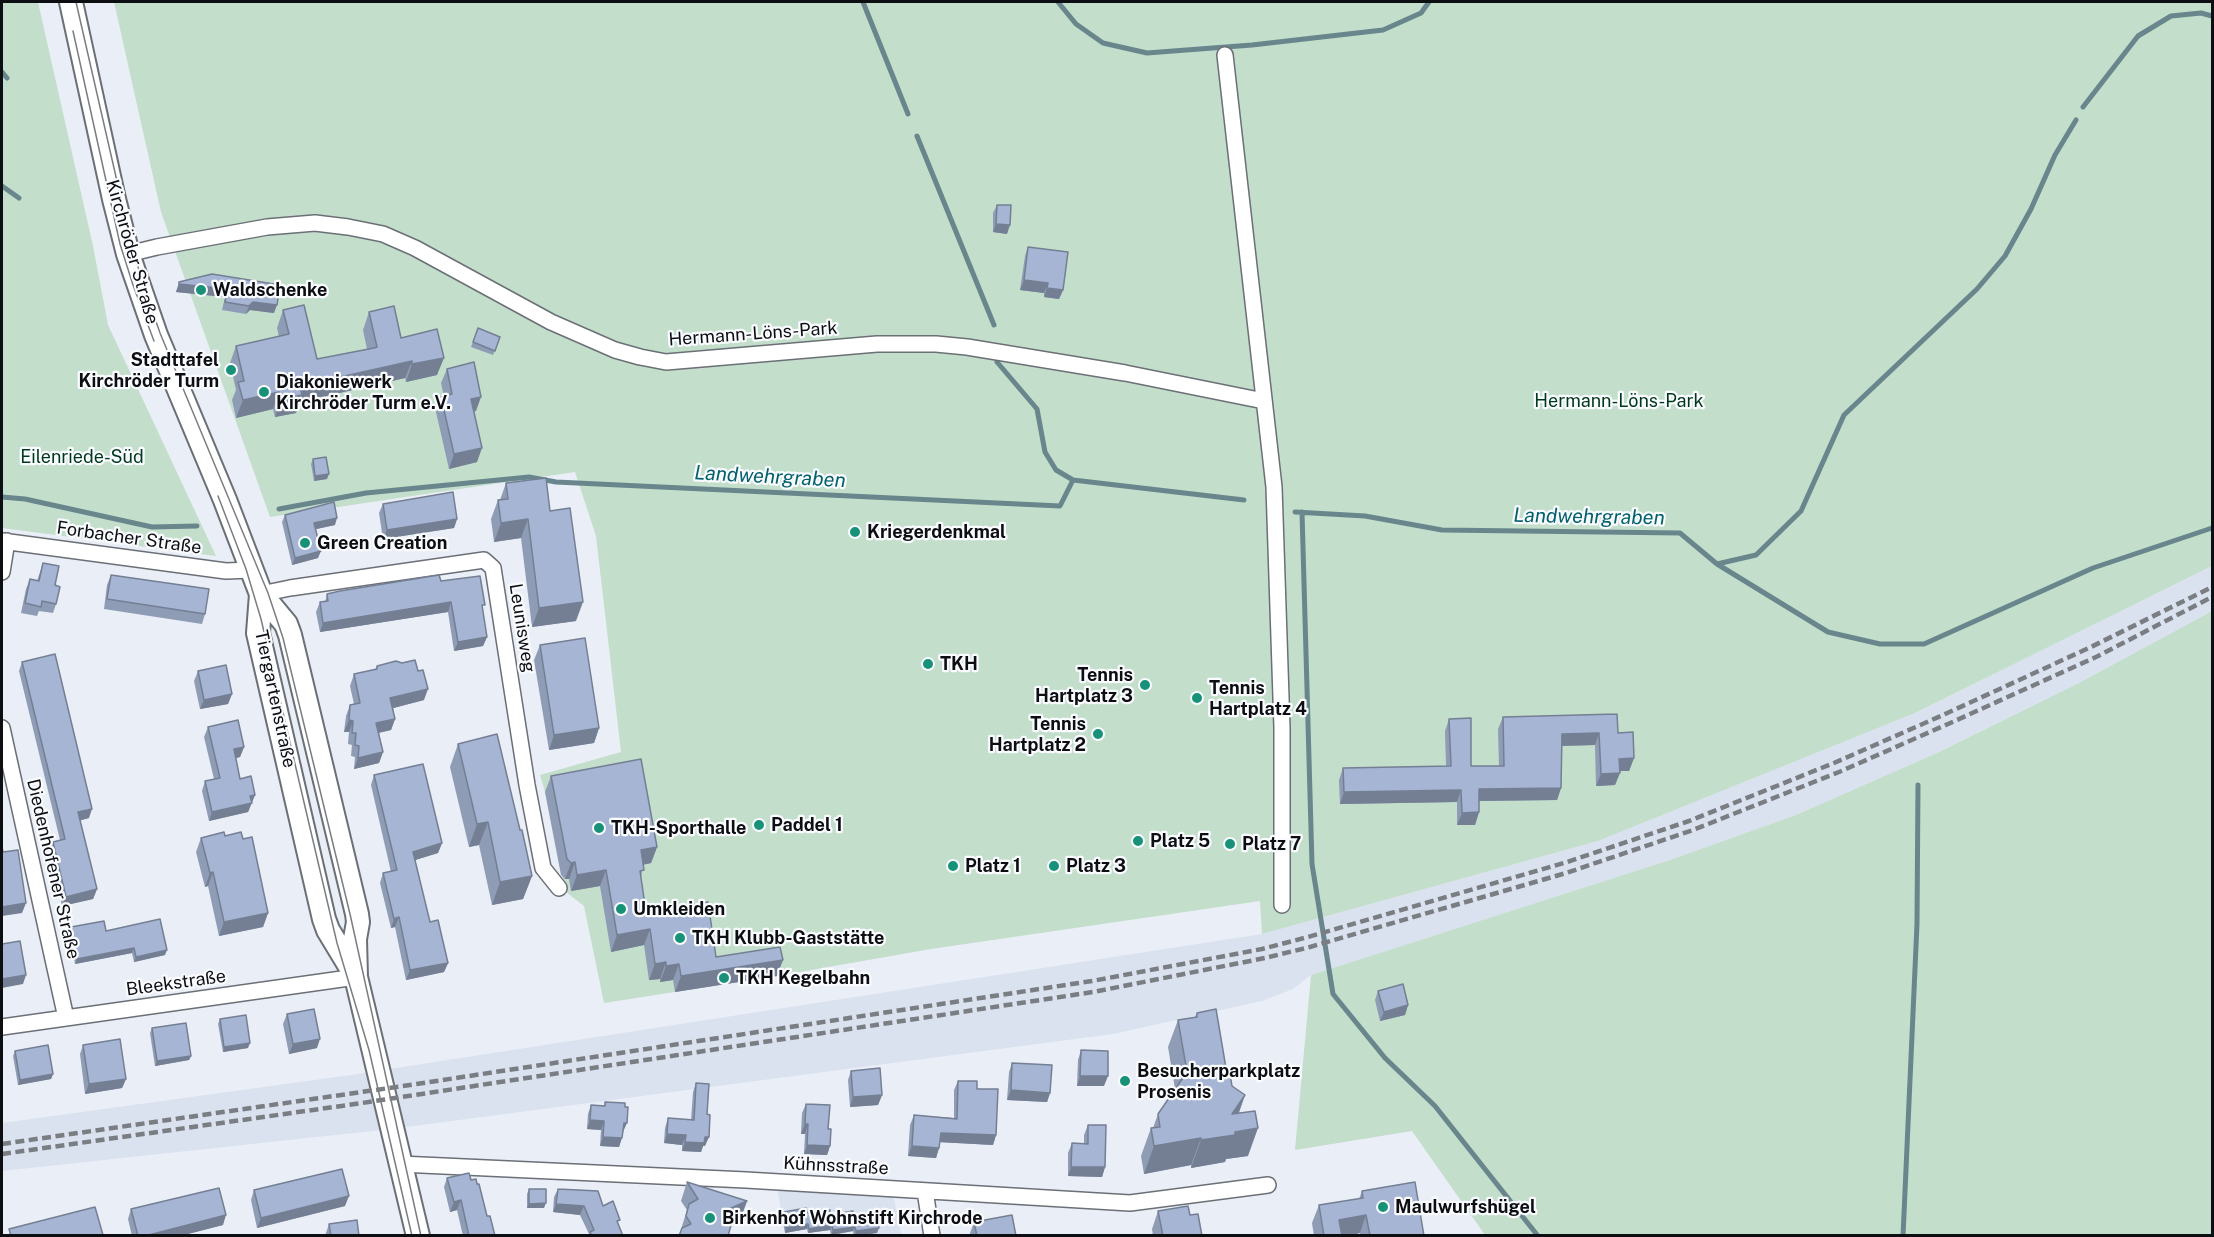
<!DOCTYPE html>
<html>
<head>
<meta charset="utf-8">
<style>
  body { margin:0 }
  #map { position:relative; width:2214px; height:1237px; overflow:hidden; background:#eaeef6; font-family:"Public Sans",sans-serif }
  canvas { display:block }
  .frame { position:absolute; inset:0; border:3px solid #0d0e11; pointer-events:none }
</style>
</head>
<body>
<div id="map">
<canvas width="2214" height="1237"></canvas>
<div class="frame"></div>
</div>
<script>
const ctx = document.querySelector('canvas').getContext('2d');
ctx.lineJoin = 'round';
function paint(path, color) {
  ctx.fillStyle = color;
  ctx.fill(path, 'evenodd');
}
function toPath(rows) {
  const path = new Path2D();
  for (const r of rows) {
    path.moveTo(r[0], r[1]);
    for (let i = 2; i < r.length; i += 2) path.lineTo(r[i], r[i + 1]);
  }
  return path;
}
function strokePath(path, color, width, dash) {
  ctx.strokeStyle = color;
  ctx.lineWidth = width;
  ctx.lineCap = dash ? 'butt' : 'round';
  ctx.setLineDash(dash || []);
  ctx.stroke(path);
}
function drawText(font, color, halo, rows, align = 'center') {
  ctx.font = font + ' "Public Sans",sans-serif';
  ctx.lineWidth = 4.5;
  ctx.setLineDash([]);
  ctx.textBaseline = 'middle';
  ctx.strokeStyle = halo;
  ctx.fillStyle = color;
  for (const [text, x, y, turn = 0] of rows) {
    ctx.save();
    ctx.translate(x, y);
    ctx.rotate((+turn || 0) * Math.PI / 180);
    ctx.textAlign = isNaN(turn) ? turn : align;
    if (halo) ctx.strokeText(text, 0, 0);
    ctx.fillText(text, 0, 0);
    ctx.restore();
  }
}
const built = toPath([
  [2212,566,2212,611,2079,683,1939,752,1796,815,1670,860,1311,975,1293,989,1262,1001,1113,1034,391,1129,2,1171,2,1123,351,1075,1262,934,1598,841,1915,713],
  [776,1182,892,1189,901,1234,877,1235,876,1233,854,1235,853,1232,831,1235,830,1230,808,1233,806,1229,785,1233]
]);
const green = toPath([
  [2,2,38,2,93,246,108,325,216,556,2,528],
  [114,2,2212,2,2212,566,1915,713,1598,841,1262,934,1260,901,931,949,777,976,604,1003,584,906,566,892,545,792,540,775,621,752,596,536,575,472,270,517,161,212],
  [2212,611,2212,1235,1485,1235,1412,1131,1295,1150,1311,975,1670,860,1796,815,1939,752,2079,683]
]);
const stream = toPath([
  [863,2,908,114],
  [1058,2,1076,24,1103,43,1147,53,1252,45,1383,30,1421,13,1429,2],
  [2,72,7,78],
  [2083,107,2138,36,2171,16,2201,13,2212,16],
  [917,136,994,325],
  [2,186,19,198],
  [997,362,1037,409,1045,452,1056,470,1073,480],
  [2,497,25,499,152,527,197,526],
  [279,509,366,493,529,477,556,482,1060,506,1073,480,1244,500],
  [1295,512,1365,516,1442,530,1680,533,1717,564,1756,555,1801,511,1844,415,1977,289,2005,256,2031,209,2055,155,2076,120],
  [1302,512,1312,864,1333,994,1385,1058,1435,1106,1538,1236],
  [1717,564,1828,632,1880,644,1924,644,2093,568,2212,528],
  [1903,1236,1917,924,1918,785]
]);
const street = toPath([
  [1225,55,1274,487,1282,728,1282,905],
  [128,254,157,247,267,227,315,223,348,227,383,234,415,248,551,322,615,350,640,357,666,362,877,344,936,344,967,347,1125,373,1264,401],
  [2,541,226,571,252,570],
  [2,572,7,541],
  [261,594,290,588,484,560,493,568,527,785,543,868,559,888],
  [2,728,66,1018],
  [2,1027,356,977],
  [400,1164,746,1180,1130,1203,1268,1185],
  [925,1191,932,1236]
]);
const secondary = toPath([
  [71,2,114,199,128,254,156,335,225,500,261,594,286,624,290,635,357,914,358,922,355,939,356,977,418,1236],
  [261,594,258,633,324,919,328,930,354,973]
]);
const tram = toPath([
  [76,2,130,238,142,281,160,333,268,593,283,638,350,914,421,1236],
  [73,31,120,244,133,285,154,341],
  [218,496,246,569,261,619,337,943,369,1050,412,1236]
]);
const rail = toPath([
  [2,1144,410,1085,1092,981,1262,949,1308,937,1564,863,1689,821,1834,763,1943,715,2091,647,2212,587],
  [2,1154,362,1103,1093,992,1265,958,1310,947,1566,873,1693,830,1839,772,1948,724,2096,657,2212,597]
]);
const wall = toPath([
  [997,205,1007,234,993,232,993,213],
  [1028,247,1063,290,1059,299,1044,297,1044,293,1020,290,1025,256],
  [212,274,274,313,250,310,246,314,222,310,225,297,176,292,179,282],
  [283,310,317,359,367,349,363,330,369,312,401,338,437,375,406,382,405,378,300,402,296,413,275,417,273,409,236,418,232,400,236,390,230,363,236,346,279,337,277,328],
  [478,328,500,337,493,355,471,347],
  [447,369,476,411,474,411,477,462,449,469,436,412,441,397,444,397,441,383],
  [313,459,327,479,314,481,311,464],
  [506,483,550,511,576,621,532,627,521,538,494,542,491,519,498,500,500,500],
  [383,504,457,519,454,528,383,539,379,513],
  [285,515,335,525,316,529,318,558,292,565,282,522],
  [43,563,55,585,56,604,53,613,39,611,37,616,21,613,26,589,30,579,37,581],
  [111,575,205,614,202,624,104,609,107,585],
  [441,581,483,611,487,637,483,646,454,651,448,612,320,632,316,612,320,602,325,602,327,594],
  [540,645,599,728,594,743,549,750,534,660],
  [22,662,89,818,80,820,97,889,93,899,62,906,50,852,53,842,60,840,19,671],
  [377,666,424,700,393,708,395,719,391,730,379,733,383,752,379,763,354,769,355,757,351,756,352,745,348,744,349,732,344,732,346,716,350,705,354,704,350,686,354,674,375,670],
  [198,671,232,694,228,704,200,709,194,681],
  [1503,717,1618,733,1634,758,1629,771,1620,771,1615,785,1596,786,1595,745,1562,746,1561,788,1557,800,1479,801,1479,812,1475,825,1457,825,1457,802,1340,804,1339,780,1343,768,1446,766,1445,731,1449,719,1471,766,1499,766,1498,729],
  [208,727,244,747,240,757,236,758,240,779,255,795,248,812,209,821,202,791,205,781,214,779,204,737],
  [458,744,532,876,523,899,492,905,479,845,469,847,450,767],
  [374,775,442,843,438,853,415,860,430,922,448,963,444,972,406,980,395,927,391,928,380,883,383,873,391,872,371,785],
  [551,776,657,847,651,863,643,865,641,878,646,912,716,957,777,976,675,992,673,980,660,982,660,979,649,980,644,945,611,952,600,886,571,891,569,879,565,879,561,875,545,792],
  [225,836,268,913,263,927,219,936,208,886,205,887,196,852,201,838],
  [71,927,106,931,165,955,134,962,132,953,75,964,70,932],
  [1378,991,1408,1005,1405,1015,1380,1021,1375,1000],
  [1197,1013,1232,1086,1245,1095,1239,1113,1248,1156,1226,1159,1225,1162,1191,1168,1191,1165,1144,1174,1141,1156,1151,1128,1153,1128,1158,1114,1175,1089,1168,1047,1178,1020,1195,1017],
  [287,1014,317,1048,289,1054,283,1024],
  [220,1019,248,1048,223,1052,218,1024],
  [152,1028,191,1056,189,1060,155,1066,150,1033],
  [83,1045,126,1079,122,1088,85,1094,80,1054],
  [1081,1050,1104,1086,1077,1086,1078,1060],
  [15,1051,53,1074,51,1079,18,1085,13,1056],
  [1012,1063,1050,1093,1047,1102,1007,1100,1009,1072],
  [851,1071,882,1095,878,1105,850,1107,848,1080],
  [958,1081,996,1135,993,1145,940,1142,939,1148,936,1158,908,1156,910,1125,914,1115,954,1118,954,1090],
  [696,1083,705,1146,703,1146,701,1152,682,1151,682,1145,664,1143,665,1128,668,1118,691,1120,693,1092],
  [605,1102,623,1132,619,1147,600,1146,601,1130,587,1129,588,1114,591,1105,604,1106],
  [806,1104,830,1146,827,1155,804,1154,805,1134,801,1134,802,1113],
  [1088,1125,1105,1167,1102,1177,1068,1176,1068,1153,1072,1143,1084,1144,1084,1135],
  [447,1178,471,1180,477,1184,487,1216,495,1236,463,1236,457,1210,450,1212,444,1187],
  [687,1182,747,1201,740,1220,731,1223,679,1236,687,1210,681,1201],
  [529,1189,544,1208,527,1208,527,1194],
  [558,1189,603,1206,618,1225,623,1236,589,1236,589,1234,580,1215,553,1212,554,1197],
  [254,1190,345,1206,257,1228,251,1200],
  [1362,1191,1424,1236,1360,1236,1360,1233,1347,1236,1314,1236,1312,1223,1319,1205,1359,1199],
  [131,1209,223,1225,180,1236,132,1236,128,1219],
  [1158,1211,1190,1215,1202,1236,1153,1236,1152,1229],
  [784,1212,854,1216,877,1233,854,1236,853,1231,831,1235,830,1230,808,1233,807,1229,785,1233,782,1217],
  [974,1222,1016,1236,969,1236],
  [329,1224,359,1236,325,1236]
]);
const shadedWall = toPath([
  [996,224,1010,225,1007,234,993,232],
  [1024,280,1048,283,1044,293,1020,290],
  [179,284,228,289,225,297,176,292],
  [1047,288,1063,290,1059,299,1044,297],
  [253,302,277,305,274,313,250,310,246,314,249,306],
  [444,358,437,375,406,382,412,364],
  [412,361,405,378,300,402,296,413,275,417,281,399,300,386],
  [279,392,273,409,236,418,243,400],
  [481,397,476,411,466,414,471,399],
  [482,448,477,462,449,469,454,454],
  [329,474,327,479,314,481,315,476],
  [337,518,335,525,312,530,314,523],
  [457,519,454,528,383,539,387,530],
  [528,519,521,538,494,542,501,523],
  [321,551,318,558,292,565,295,558],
  [451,602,448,612,320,632,323,623],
  [583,602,576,621,532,627,539,608],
  [487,637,483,646,454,651,458,642],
  [428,689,424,700,386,710,390,698],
  [232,694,228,704,200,709,204,700],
  [395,719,391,730,372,734,376,723],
  [349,720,353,721,349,732,344,732],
  [599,728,594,743,549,750,554,735],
  [1599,733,1595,745,1558,746,1562,734],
  [244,747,240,757,231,759,234,749],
  [383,752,379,763,354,769,358,758],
  [1634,758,1629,771,1615,771,1619,759],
  [1620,773,1615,785,1596,786,1601,774],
  [1561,788,1557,800,1474,801,1479,789],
  [1461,790,1457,802,1340,804,1344,792],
  [255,795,248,812,209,821,212,812,250,796],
  [92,809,89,818,75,822,78,812],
  [1479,812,1475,825,1457,825,1462,813],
  [488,822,479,845,469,847,477,824],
  [442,843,438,853,409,862,413,852],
  [657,847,651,863,635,866,641,850],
  [575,862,569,879,565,879,571,863],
  [606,870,600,886,571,891,577,875],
  [213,872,208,886,205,887,210,873],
  [532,876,523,899,492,905,500,882],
  [97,889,93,899,62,906,66,897],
  [26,903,22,913,2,916,2,907],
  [268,913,263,927,219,936,224,922],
  [399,917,395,927,391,928,394,919],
  [650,929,644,945,611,952,617,935],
  [134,948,132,953,75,964,77,959],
  [167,950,165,955,134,962,136,957],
  [783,960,777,976,675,992,681,976],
  [666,962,660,979,649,980,655,964],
  [448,963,444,972,406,980,410,970],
  [679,964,673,980,660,982,666,966],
  [26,975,23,984,2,988,2,979],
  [1408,1005,1405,1015,1380,1021,1384,1012],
  [320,1039,317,1048,289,1054,293,1044],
  [250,1043,248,1048,223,1052,224,1047],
  [191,1056,189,1060,155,1066,157,1061],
  [53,1074,51,1079,18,1085,20,1080],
  [1080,1076,1108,1076,1104,1086,1077,1086],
  [126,1079,122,1088,85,1094,89,1084],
  [1011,1090,1050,1093,1047,1102,1007,1100],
  [882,1095,878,1105,850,1107,853,1097],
  [1245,1095,1235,1122,1235,1132,1258,1128,1248,1156,1226,1159,1225,1162,1191,1168,1201,1140,1232,1114],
  [590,1120,604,1121,601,1130,587,1129],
  [624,1123,627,1123,623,1132,620,1132],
  [805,1124,808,1124,805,1134,801,1134],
  [941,1133,996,1135,993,1145,937,1142],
  [667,1134,686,1135,682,1145,664,1143],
  [603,1137,622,1138,619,1147,600,1146],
  [705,1137,709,1137,705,1146,703,1146,701,1152,682,1151,685,1142],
  [1201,1138,1191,1165,1144,1174,1154,1146],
  [807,1145,830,1146,827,1155,804,1154],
  [912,1146,939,1148,936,1158,908,1156],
  [1071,1167,1105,1167,1102,1177,1068,1176],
  [349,1196,345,1206,257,1228,261,1218],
  [461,1200,457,1210,450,1212,454,1202],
  [747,1201,740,1220,722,1228,729,1209],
  [546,1203,544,1208,527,1208,529,1204],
  [556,1204,584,1206,580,1215,553,1212],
  [226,1215,223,1225,180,1236,145,1236],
  [1366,1215,1360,1233,1347,1236,1334,1236,1339,1220],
  [808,1224,807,1229,785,1233,786,1228],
  [832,1225,830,1230,808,1233,809,1229],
  [855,1227,853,1231,831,1235,833,1230],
  [879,1228,877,1233,855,1236,856,1231]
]);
const building = toPath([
  [997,205,1011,205,1010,225,996,224,997,205],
  [1028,247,1068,252,1063,290,1047,288,1048,283,1024,280,1028,247],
  [212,274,280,285,277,305,253,302,249,306,225,302,228,289,179,284,179,282,212,274],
  [304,305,317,359,374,348,377,347,369,312,394,306,401,338,437,329,444,358,412,364,412,361,300,386,302,395,281,399,279,392,243,400,238,382,244,381,236,346,289,334,283,310,304,305],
  [478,328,500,337,495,351,473,342,478,328],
  [474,362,481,397,471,399,482,448,454,454,441,397,452,394,447,369,474,362],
  [326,457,329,474,315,476,313,459,326,457],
  [546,478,550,511,570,508,583,602,539,608,528,519,501,523,498,500,508,499,506,483,546,478],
  [453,492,457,519,387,530,383,504,453,492],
  [334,502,337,518,314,523,321,551,295,558,285,515,334,502],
  [43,563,59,566,55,585,60,587,56,604,42,601,41,607,25,603,30,579,39,581,43,563],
  [111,575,209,589,205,614,107,599,111,575],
  [439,575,441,581,480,576,485,605,482,605,487,637,458,642,451,602,323,623,320,602,328,601,327,594,340,591,439,575],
  [585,638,599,728,554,735,540,645,585,638],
  [55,654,92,809,78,812,97,889,66,897,53,842,65,839,22,662,55,654],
  [415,660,418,671,423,670,428,689,390,698,395,719,376,723,383,752,358,758,359,746,355,745,356,733,352,733,353,721,349,720,350,705,360,703,354,674,377,669,377,666,396,661,402,663,415,660],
  [226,665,232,694,204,700,198,671,226,665],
  [1617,714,1618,733,1633,732,1634,758,1619,759,1620,773,1601,774,1599,733,1562,734,1561,788,1479,789,1479,812,1462,813,1461,790,1344,792,1343,768,1451,766,1449,719,1471,718,1471,766,1504,766,1503,717,1617,714],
  [238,720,244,747,234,749,240,779,251,776,255,795,250,796,252,803,212,812,205,781,220,778,208,727,238,720],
  [497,734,520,830,522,830,532,876,500,882,488,822,477,824,458,744,497,734],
  [641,759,657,847,641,850,644,870,640,871,646,912,708,902,716,957,780,947,783,960,681,976,679,964,666,966,666,962,655,964,650,929,617,935,606,870,577,875,575,862,571,863,567,859,551,776,641,759],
  [423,764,442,843,413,852,430,922,438,920,448,963,410,970,399,917,394,919,383,873,397,870,374,775,423,764],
  [224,832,225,836,241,832,243,839,252,837,268,913,224,922,213,872,210,873,201,838,224,832],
  [2,847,3,852,18,850,26,903,2,907,2,847],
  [160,919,167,950,136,957,134,948,77,959,71,927,104,921,106,931,160,919],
  [20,941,26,975,2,979,2,944,20,941],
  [1403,984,1408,1005,1384,1012,1378,991,1403,984],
  [314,1009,320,1039,293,1044,287,1014,314,1009],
  [1216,1009,1227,1074,1230,1074,1232,1086,1245,1095,1232,1114,1255,1111,1258,1128,1235,1132,1235,1135,1201,1140,1201,1138,1154,1146,1151,1128,1160,1127,1158,1114,1187,1072,1178,1020,1197,1017,1197,1013,1216,1009],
  [246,1015,250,1043,224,1047,220,1019,246,1015],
  [186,1023,191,1056,157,1061,152,1028,186,1023],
  [120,1039,126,1079,89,1084,83,1045,120,1039],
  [48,1045,53,1074,20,1080,15,1051,48,1045],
  [1081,1050,1108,1051,1108,1076,1080,1076,1081,1050],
  [1012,1063,1052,1065,1050,1093,1011,1090,1012,1063],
  [880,1068,882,1095,853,1097,851,1071,880,1068],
  [958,1081,977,1081,977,1089,998,1089,996,1135,941,1133,939,1148,912,1146,914,1115,957,1119,958,1081],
  [696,1083,709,1084,707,1114,710,1115,709,1137,705,1137,704,1143,685,1142,686,1135,667,1134,668,1118,694,1120,696,1083],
  [605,1102,625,1103,625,1107,628,1107,627,1123,624,1123,622,1138,603,1137,604,1121,590,1120,591,1105,605,1106,605,1102],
  [806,1104,830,1105,828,1129,831,1129,830,1146,807,1145,808,1124,805,1124,806,1104],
  [1088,1125,1106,1125,1105,1167,1071,1167,1072,1143,1088,1144,1088,1125],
  [342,1169,349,1196,261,1218,254,1190,342,1169],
  [469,1173,471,1180,476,1179,477,1184,479,1184,487,1216,490,1216,495,1236,469,1236,461,1200,454,1202,447,1178,469,1173],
  [687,1182,747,1201,729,1209,733,1218,728,1236,679,1236,682,1228,691,1224,686,1216,689,1204,698,1199,687,1182],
  [1415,1182,1424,1236,1370,1236,1366,1215,1339,1220,1342,1236,1324,1236,1319,1205,1363,1198,1362,1191,1415,1182],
  [219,1188,226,1215,145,1236,138,1236,131,1209,219,1188],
  [529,1189,546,1189,546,1203,529,1204,529,1189],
  [558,1189,598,1191,603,1206,613,1201,620,1220,617,1221,623,1236,592,1236,590,1232,594,1230,584,1206,556,1204,558,1189],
  [1188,1206,1190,1215,1198,1214,1202,1236,1163,1236,1158,1211,1188,1206],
  [95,1207,103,1235,99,1236,11,1236,9,1229,95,1207],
  [806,1208,808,1213,830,1210,830,1215,853,1211,854,1216,876,1212,879,1228,856,1231,855,1227,833,1230,832,1225,809,1229,808,1224,786,1228,784,1212,806,1208],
  [1012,1215,1016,1236,977,1236,974,1222,1012,1215],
  [357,1220,359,1236,331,1236,329,1224,357,1220]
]);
const markers = [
  [201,290,6,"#179279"],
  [231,370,6,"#179279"],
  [264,392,6,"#179279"],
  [855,532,6,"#179279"],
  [305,543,6,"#179279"],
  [928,664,6,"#179279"],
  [1145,685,6,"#179279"],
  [1197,698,6,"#179279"],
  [1098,734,6,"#179279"],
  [759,825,6,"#179279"],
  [599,828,6,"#179279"],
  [1138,841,6,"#179279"],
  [1230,844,6,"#179279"],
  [953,866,6,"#179279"],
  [1054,866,6,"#179279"],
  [621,909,6,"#179279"],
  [680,938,6,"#179279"],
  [724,978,6,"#179279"],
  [1125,1081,6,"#179279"],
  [1383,1207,6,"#179279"],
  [710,1218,6,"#179279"]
];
const streetNames = [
  ["Kirchröder Straße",132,252,74],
  ["Hermann-Löns-Park",753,334,-4],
  ["Forbacher Straße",129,538,8],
  ["Leunisweg",522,628,81],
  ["Tiergartenstraße",275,699,78],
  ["Diedenhofener Straße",53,869,77],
  ["Bleekstraße",176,983,-8],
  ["Kühnsstraße",836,1166,3]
];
const poiNames = [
  ["Waldschenke",213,290],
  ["Stadttafel",219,360,"right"],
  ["Kirchröder Turm",219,381,"right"],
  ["Diakoniewerk",276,382],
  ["Kirchröder Turm e.V.",276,403],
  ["Kriegerdenkmal",867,532],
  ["Green Creation",317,543],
  ["TKH",940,664],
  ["Tennis",1133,675,"right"],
  ["Hartplatz 3",1133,696,"right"],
  ["Tennis",1209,688],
  ["Hartplatz 4",1209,709],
  ["Tennis",1086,724,"right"],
  ["Hartplatz 2",1086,745,"right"],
  ["Paddel 1",771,825],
  ["TKH-Sporthalle",611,828],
  ["Platz 5",1150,841],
  ["Platz 7",1242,844],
  ["Platz 1",965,866],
  ["Platz 3",1066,866],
  ["Umkleiden",633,909],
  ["TKH Klubb-Gaststätte",692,938],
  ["TKH Kegelbahn",736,978],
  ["Besucherparkplatz",1137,1071],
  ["Prosenis",1137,1092],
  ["Maulwurfshügel",1395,1207],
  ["Birkenhof Wohnstift Kirchrode",722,1218]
];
const parkNames = [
  ["Hermann-Löns-Park",1619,401],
  ["Eilenriede-Süd",82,457]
];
const waterNames = [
  ["Landwehrgraben",770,477,3],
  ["Landwehrgraben",1589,517,1]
];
paint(built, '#dae2f0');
paint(green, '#c3decb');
strokePath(stream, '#68868c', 5);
strokePath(street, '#6b6f76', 18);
strokePath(secondary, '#6b6f76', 26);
strokePath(street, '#fff', 15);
strokePath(secondary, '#fff', 22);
strokePath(tram, '#7a7d82', 1.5);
strokePath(rail, '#7a7d82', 4.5, [9, 4.5]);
paint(wall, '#8e9cb5');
paint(shadedWall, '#747f94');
paint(building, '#a5b5d3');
strokePath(building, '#747f94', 1.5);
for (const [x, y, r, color] of markers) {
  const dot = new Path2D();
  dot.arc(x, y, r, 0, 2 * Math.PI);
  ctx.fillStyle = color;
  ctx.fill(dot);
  strokePath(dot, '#f9fbfe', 2);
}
drawText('18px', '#0d0e11', '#f9fbfe', streetNames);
drawText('bold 18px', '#0d0e11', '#f9fbfe', poiNames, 'left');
drawText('18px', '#00381b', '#f9fbfe', parkNames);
drawText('italic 20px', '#03616c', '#f9fbfe', waterNames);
</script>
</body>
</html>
